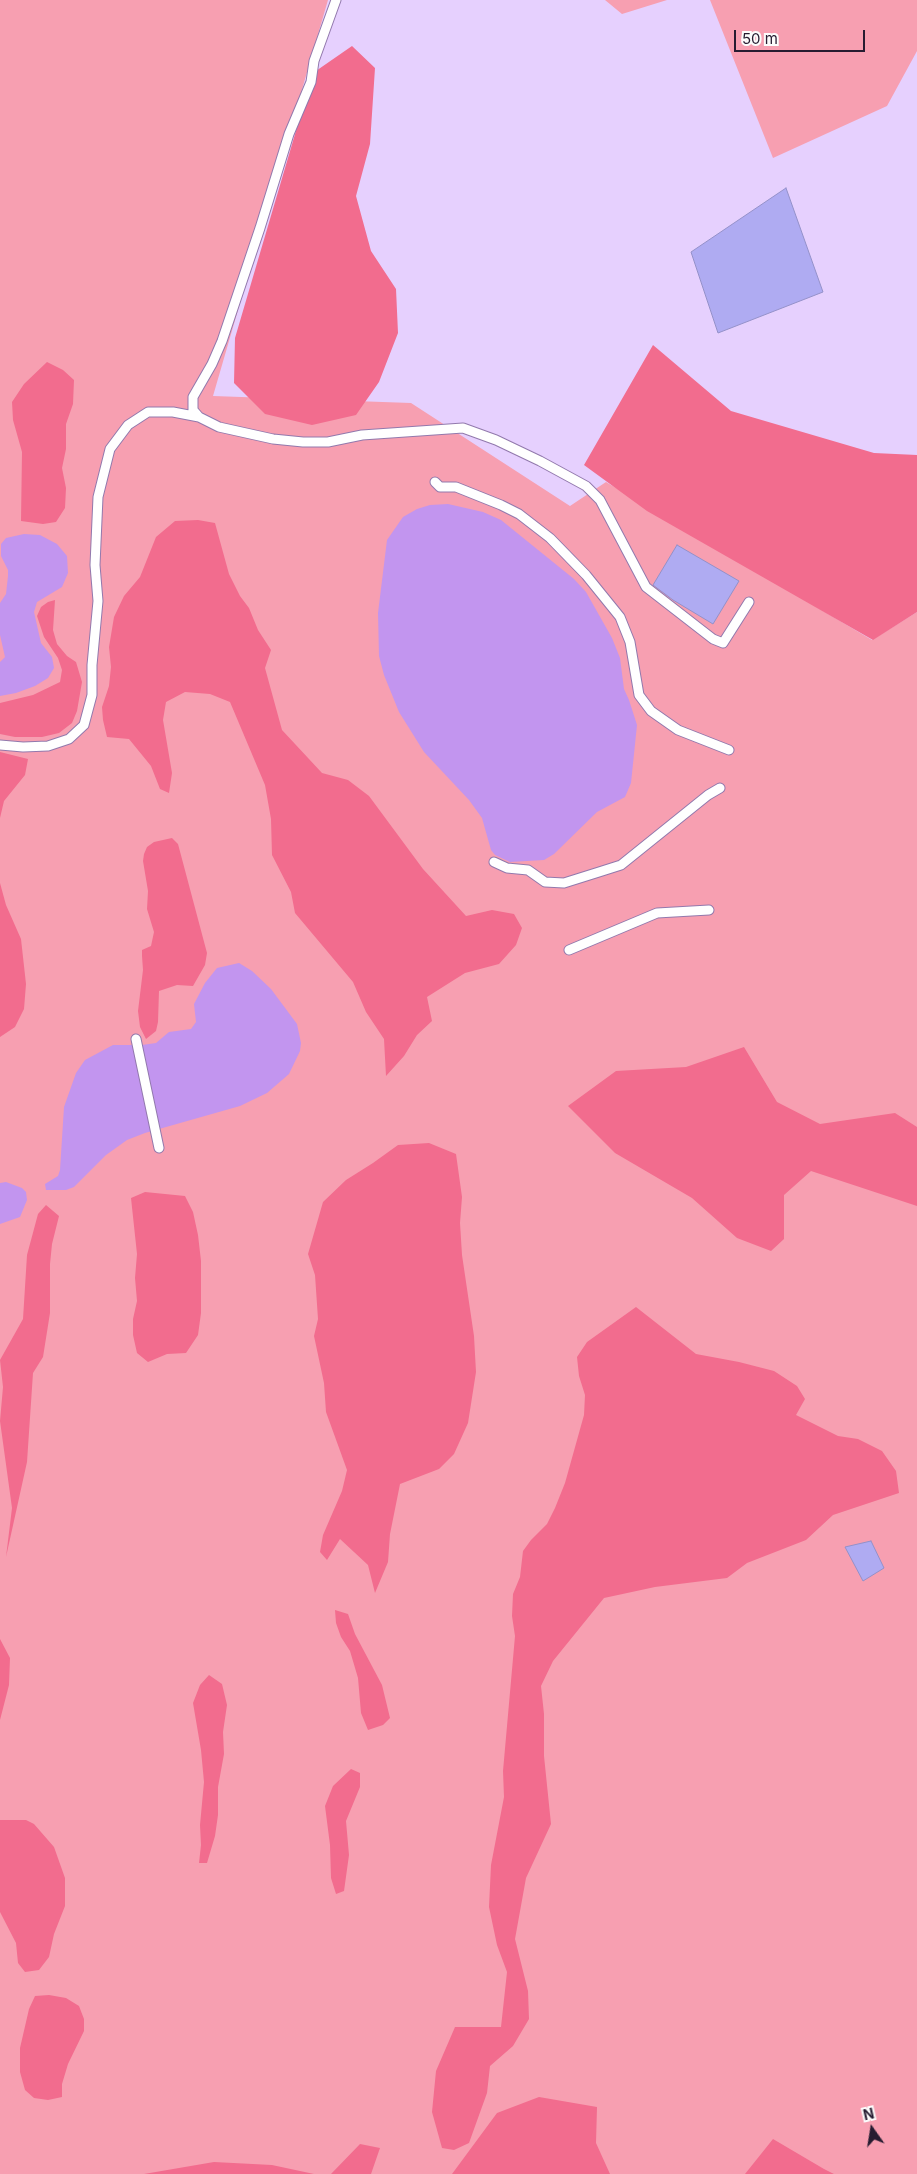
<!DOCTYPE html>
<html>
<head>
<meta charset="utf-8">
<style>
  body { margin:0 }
  #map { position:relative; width:917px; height:2174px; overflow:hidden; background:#e6d0fe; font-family:Inter,sans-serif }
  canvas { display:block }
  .north { position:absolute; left:847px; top:2104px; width:50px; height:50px; -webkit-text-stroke:4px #fcfcfc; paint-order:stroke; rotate:347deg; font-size:14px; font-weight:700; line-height:20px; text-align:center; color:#271c31 }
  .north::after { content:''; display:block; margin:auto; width:18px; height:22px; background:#271c31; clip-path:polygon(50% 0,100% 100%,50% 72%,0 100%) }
  .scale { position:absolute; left:734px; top:30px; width:131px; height:22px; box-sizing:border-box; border:2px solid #271c31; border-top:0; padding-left:6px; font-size:15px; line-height:18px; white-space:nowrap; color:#271c31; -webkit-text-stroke:4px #fcfcfc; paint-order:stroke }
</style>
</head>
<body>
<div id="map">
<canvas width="917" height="2174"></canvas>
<div class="north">N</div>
<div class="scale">50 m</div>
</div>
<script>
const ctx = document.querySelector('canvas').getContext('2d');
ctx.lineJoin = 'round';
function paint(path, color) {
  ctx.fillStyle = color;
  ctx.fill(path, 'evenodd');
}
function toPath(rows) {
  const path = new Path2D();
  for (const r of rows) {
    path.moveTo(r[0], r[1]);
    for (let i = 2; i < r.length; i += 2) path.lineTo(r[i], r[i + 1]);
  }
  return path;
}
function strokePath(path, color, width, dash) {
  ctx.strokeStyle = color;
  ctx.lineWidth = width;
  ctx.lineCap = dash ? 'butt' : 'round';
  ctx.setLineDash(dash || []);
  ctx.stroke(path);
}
const green = toPath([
  [0,0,328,0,213,396,411,403,570,506,606,482,872,640,917,612,917,2174,0,2174],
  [605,0,667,0,622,14],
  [710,0,917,0,917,51,887,106,773,158]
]);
const forest = toPath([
  [352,46,375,68,370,144,356,196,371,251,396,289,398,333,379,382,356,415,312,425,265,414,234,383,235,338,313,73],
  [653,345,731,411,874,453,917,455,917,612,873,640,647,511,584,465],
  [47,362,63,370,74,380,73,404,66,424,66,449,62,468,66,488,65,508,56,522,43,524,21,521,22,452,13,420,12,402,24,384],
  [198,520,215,523,229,574,240,596,249,608,258,630,271,650,265,668,282,730,322,773,348,780,369,796,423,869,466,916,492,910,514,914,522,928,516,945,499,964,465,973,427,997,432,1021,417,1035,404,1056,386,1076,384,1039,366,1012,353,982,295,913,291,892,272,855,271,819,265,785,230,702,210,694,185,692,166,702,163,720,172,773,169,793,160,789,151,766,129,739,107,737,103,720,102,707,109,686,111,667,109,647,114,617,124,596,140,577,156,537,175,521],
  [55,600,53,630,57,644,67,656,76,662,82,682,77,711,72,723,59,733,42,737,15,737,0,734,0,703,33,695,60,682,62,670,58,658,44,637,37,616,41,607,48,602],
  [0,752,28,759,25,775,4,801,0,818],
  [172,838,178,844,207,953,205,965,193,986,177,985,159,991,158,1022,156,1031,146,1039,140,1027,138,1011,143,970,142,956,142,950,151,946,154,932,147,909,148,891,143,861,144,854,147,847,154,842],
  [0,883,6,905,21,939,26,984,24,1009,15,1027,0,1037],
  [744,1047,777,1102,820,1124,895,1113,917,1127,917,1206,811,1171,784,1195,784,1239,771,1251,737,1238,692,1198,615,1153,568,1106,616,1071,686,1067],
  [429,1143,456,1154,462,1197,460,1223,462,1255,474,1336,476,1372,468,1423,454,1454,439,1469,400,1484,390,1534,388,1562,375,1593,368,1565,340,1539,327,1560,320,1552,323,1535,342,1491,347,1470,326,1412,324,1383,314,1336,318,1319,315,1275,308,1254,323,1202,346,1180,373,1163,398,1145],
  [145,1192,185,1196,193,1212,198,1235,201,1261,201,1313,198,1335,186,1353,167,1354,148,1362,137,1353,133,1335,133,1319,137,1301,135,1278,137,1254,131,1198],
  [46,1205,59,1216,52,1244,50,1264,50,1313,43,1357,33,1373,27,1462,6,1557,12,1508,0,1421,3,1387,0,1360,23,1319,27,1255,38,1214],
  [636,1307,696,1354,739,1362,774,1371,797,1386,805,1399,796,1415,838,1436,858,1439,882,1451,896,1471,899,1493,833,1515,806,1540,747,1563,727,1578,655,1587,604,1598,553,1661,541,1686,544,1714,544,1756,551,1824,526,1878,515,1939,528,1991,529,2019,513,2046,490,2066,487,2093,469,2143,454,2150,442,2148,432,2112,436,2071,455,2027,501,2027,507,1972,497,1945,489,1907,491,1865,504,1797,503,1771,515,1636,512,1616,513,1594,520,1577,523,1551,531,1540,547,1524,555,1508,565,1483,584,1415,585,1395,579,1376,577,1357,587,1342],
  [335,1610,348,1614,355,1634,382,1685,390,1718,383,1725,368,1730,361,1713,358,1678,350,1651,341,1637,336,1623],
  [0,1639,10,1658,9,1685,0,1720],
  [209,1675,222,1684,227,1705,223,1732,224,1754,218,1787,218,1815,215,1836,207,1863,199,1863,201,1845,200,1825,204,1782,201,1750,193,1703,200,1685],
  [351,1769,360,1773,360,1787,346,1821,349,1855,344,1891,336,1894,331,1878,330,1845,325,1806,333,1786],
  [0,1820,26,1820,34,1824,54,1847,65,1878,65,1906,54,1934,49,1957,39,1970,25,1972,18,1963,16,1943,0,1912],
  [49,1995,66,1998,79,2006,84,2019,84,2031,68,2064,62,2084,62,2097,48,2100,34,2098,25,2090,20,2072,20,2048,29,2009,35,1996],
  [539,2097,597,2107,596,2143,610,2174,452,2174,497,2113],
  [773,2139,824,2169,834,2174,745,2174],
  [360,2144,380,2148,371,2174,331,2174],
  [214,2162,272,2165,314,2174,144,2174]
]);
const water = toPath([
  [448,504,483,512,501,520,574,579,586,592,612,638,620,658,624,689,629,700,637,725,631,783,625,797,597,812,554,854,544,860,510,862,495,855,491,850,482,818,469,800,424,752,399,712,384,675,379,656,378,613,387,540,403,517,417,509,430,505],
  [24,534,40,535,57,544,67,556,68,573,62,587,37,602,34,612,41,643,52,657,54,668,48,678,35,686,16,693,0,696,0,662,5,657,0,635,0,603,6,594,8,576,8,570,1,556,1,544,6,538],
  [239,963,252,971,271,989,297,1024,301,1043,300,1051,289,1074,267,1093,240,1106,145,1133,127,1140,106,1155,74,1187,66,1190,46,1190,45,1184,58,1176,60,1170,64,1107,76,1073,85,1060,113,1045,142,1045,156,1043,169,1032,191,1029,196,1022,194,1004,205,983,217,968],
  [6,1182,22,1188,26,1192,27,1200,20,1217,0,1224,0,1183]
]);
const building = toPath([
  [786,188,823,292,718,333,691,252,786,188],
  [677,545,739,581,713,624,673,600,653,585,677,545],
  [871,1541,884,1568,863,1581,845,1547,871,1541]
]);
const lane = toPath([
  [336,0,314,61,311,82,289,134,260,228,222,341,212,364,193,397,193,410,199,417,219,427,273,439,303,442,328,442,362,435,463,428,496,440,540,461,586,486,600,500,646,587,713,639,723,643,749,602],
  [435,482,440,487,456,487,501,505,519,514,550,538,586,575,620,617,630,642,639,695,651,711,678,730,729,750],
  [0,745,23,747,48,746,69,739,84,725,92,695,92,665,98,601,95,565,98,497,110,449,128,425,148,412,173,412,199,417],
  [494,862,507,868,528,870,545,882,564,883,599,872,621,865,708,795,720,788],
  [569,950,657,913,709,910],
  [136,1039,159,1148]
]);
paint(green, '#f79fb1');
paint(forest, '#f26c8e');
paint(water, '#c295ef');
paint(building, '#afabf2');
strokePath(building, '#9491c9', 1);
strokePath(lane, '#9279ad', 11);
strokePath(lane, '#fff', 9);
</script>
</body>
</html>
